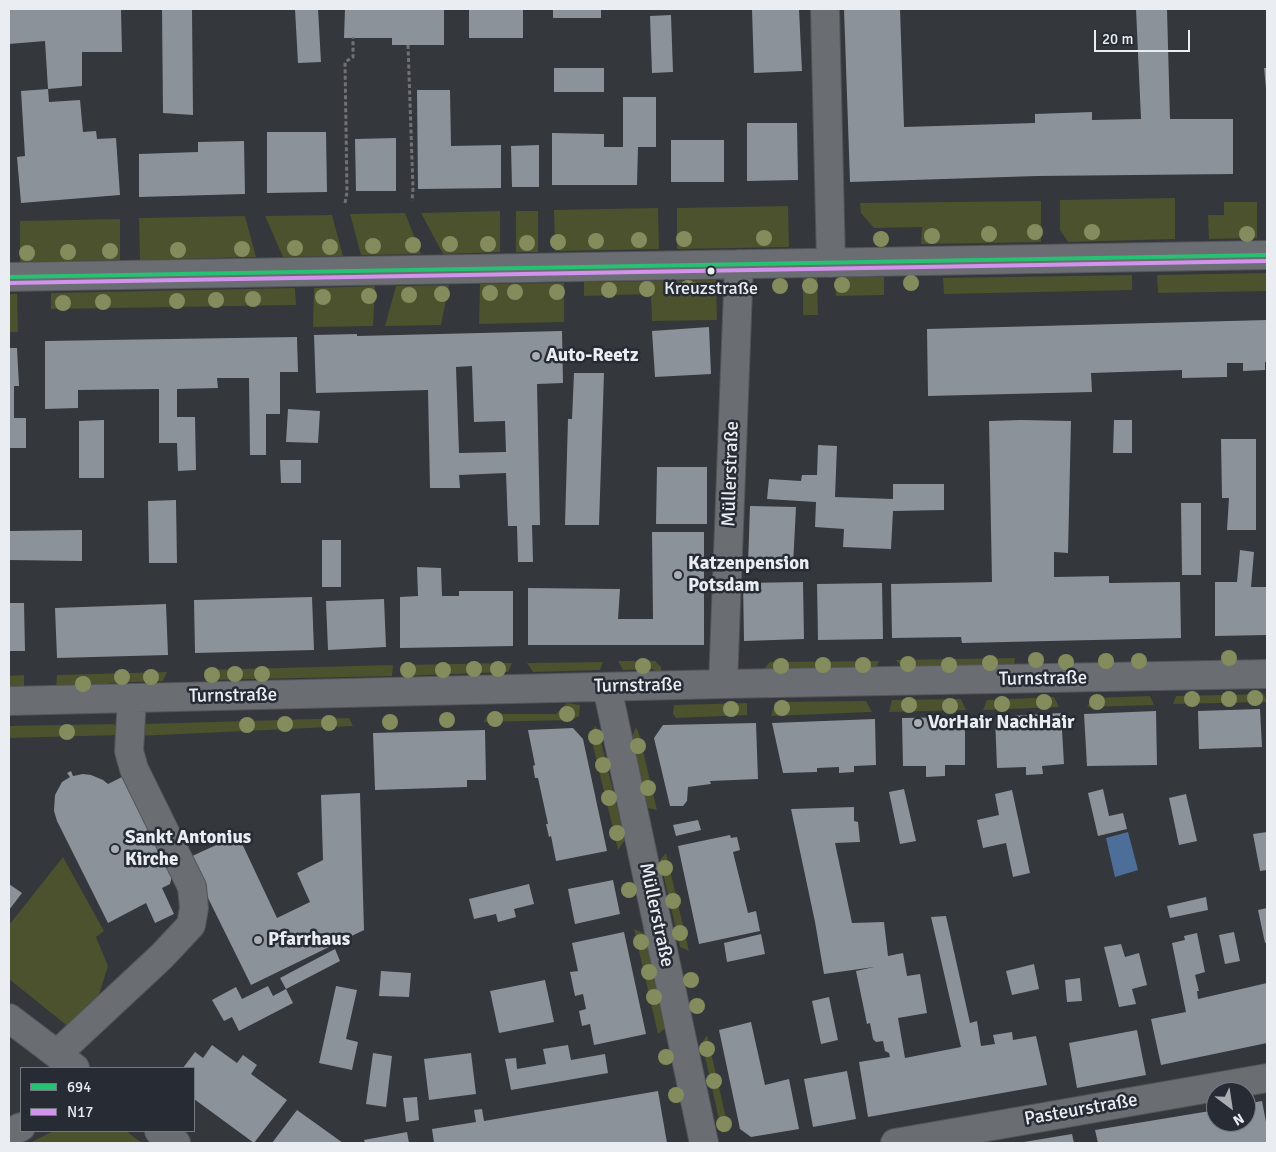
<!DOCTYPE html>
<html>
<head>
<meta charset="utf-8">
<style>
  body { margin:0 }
  #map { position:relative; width:1276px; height:1152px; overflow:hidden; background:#34373b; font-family:Signika,sans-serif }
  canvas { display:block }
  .frame { position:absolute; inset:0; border:10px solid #eaeef3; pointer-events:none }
  .legend { position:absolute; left:20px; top:1067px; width:175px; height:65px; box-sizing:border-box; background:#272c34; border:1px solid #757a80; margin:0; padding:6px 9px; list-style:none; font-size:15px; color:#eaeef3 }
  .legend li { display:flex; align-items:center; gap:10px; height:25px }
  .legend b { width:25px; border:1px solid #757a80 }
  .north { position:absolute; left:1206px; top:1082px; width:50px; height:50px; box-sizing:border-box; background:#272c34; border:1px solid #757a80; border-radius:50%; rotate:149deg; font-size:14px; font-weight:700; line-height:20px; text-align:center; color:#eaeef3 }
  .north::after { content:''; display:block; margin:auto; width:18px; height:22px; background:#aaaeb3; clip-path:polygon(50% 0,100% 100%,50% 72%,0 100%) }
  .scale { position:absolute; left:1094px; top:30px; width:96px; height:22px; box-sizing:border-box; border:2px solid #eaeef3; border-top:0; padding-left:6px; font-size:15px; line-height:18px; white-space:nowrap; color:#eaeef3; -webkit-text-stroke:4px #272c34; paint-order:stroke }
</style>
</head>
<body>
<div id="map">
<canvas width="1276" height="1152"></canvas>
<div class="frame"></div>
<ul class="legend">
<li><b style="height:6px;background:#26c172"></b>694</li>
<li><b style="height:6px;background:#d193ec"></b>N17</li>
</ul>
<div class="north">N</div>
<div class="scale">20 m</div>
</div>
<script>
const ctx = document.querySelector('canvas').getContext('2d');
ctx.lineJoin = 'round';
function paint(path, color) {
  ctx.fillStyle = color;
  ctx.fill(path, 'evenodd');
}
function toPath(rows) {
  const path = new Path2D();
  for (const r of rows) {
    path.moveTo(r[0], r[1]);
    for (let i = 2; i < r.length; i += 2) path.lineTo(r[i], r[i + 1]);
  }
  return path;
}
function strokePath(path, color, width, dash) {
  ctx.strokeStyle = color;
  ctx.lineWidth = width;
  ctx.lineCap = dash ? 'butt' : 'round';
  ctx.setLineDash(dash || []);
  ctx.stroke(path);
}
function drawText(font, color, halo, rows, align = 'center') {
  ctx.font = font + ' Signika,sans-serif';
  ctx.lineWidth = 5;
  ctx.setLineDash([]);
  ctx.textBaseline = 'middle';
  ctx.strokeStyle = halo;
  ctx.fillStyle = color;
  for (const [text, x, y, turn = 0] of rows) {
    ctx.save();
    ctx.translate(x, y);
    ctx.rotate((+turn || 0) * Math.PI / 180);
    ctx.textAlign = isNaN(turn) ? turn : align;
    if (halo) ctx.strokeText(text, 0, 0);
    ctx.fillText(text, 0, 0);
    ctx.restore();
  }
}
const green = toPath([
  [1175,198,1175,239,1068,242,1060,230,1060,200],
  [1041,201,1041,242,921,244,922,227,874,228,861,213,860,203],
  [1224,202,1257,202,1257,238,1209,239,1208,215,1224,215],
  [788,206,789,247,677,249,677,208],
  [658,208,659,249,555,251,554,210],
  [500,211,500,252,443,254,421,213],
  [516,211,538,211,538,252,516,252],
  [405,213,421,254,361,255,350,214],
  [332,215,343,256,283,257,265,216],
  [245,216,256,257,140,260,139,218],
  [120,219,120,260,20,262,20,221],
  [1267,273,1267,291,1158,293,1157,275],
  [1132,275,1132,290,944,294,943,278],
  [836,277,884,277,884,295,836,296],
  [803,278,817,278,818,315,803,315],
  [716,280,717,320,652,321,651,294,584,296,584,282],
  [564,283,564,322,479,324,480,284],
  [449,285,441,325,385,326,396,286],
  [375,286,373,326,313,327,314,288],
  [295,288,296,305,51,309,51,293],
  [9,294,17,294,18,332,9,332],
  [1015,658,1014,667,903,669,896,660],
  [618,661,655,661,661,667,661,678,653,669,623,670],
  [879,661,876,669,762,671,770,662],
  [603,662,600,670,533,672,527,663],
  [512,663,508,672,402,676,401,665],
  [393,665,392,676,209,680,204,670],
  [167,672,163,681,109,683,102,693,56,687,57,675],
  [24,675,24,691,9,695,9,676],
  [1264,694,1267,702,1173,704,1176,696],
  [1150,696,1154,705,1087,707,1092,698],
  [1054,697,1059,707,983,710,987,700],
  [961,699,966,710,889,712,892,700],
  [866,701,872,712,771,716,775,702],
  [567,703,580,705,579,716,572,720,484,722,488,714,556,714],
  [747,703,747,715,676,718,673,714,674,705],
  [349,718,353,726,137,736,144,724],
  [114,724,121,735,9,738,9,726],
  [595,725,599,733,625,840,618,850,591,737],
  [636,727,639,734,657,810,648,808,633,746,633,734],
  [666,853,689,951,680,947,660,860],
  [63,857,104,931,96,937,108,966,96,1004,70,1028,9,979,9,925],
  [634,929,646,934,667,1027,658,1034],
  [707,1035,729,1131,722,1133,702,1043],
  [53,1131,126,1131,142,1143,30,1143]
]);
const water = toPath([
  [1128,832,1138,870,1115,877,1106,838]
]);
const building = toPath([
  [9,9,121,9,122,52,82,52,82,86,48,89,49,102,80,100,83,132,96,131,97,139,116,138,120,195,21,203,17,157,25,156,21,91,48,89,45,41,9,44],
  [162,9,192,9,193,115,163,113],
  [295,9,318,9,321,62,298,63],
  [345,9,444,9,444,45,392,45,392,38,344,38],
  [469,9,523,9,523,38,469,38],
  [553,9,601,9,601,18,553,18],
  [752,9,799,9,802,71,754,73],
  [844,9,900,9,904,127,1035,123,1035,114,1092,112,1092,120,1141,119,1136,9,1167,9,1170,119,1233,119,1233,174,1037,176,850,182],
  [671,15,673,72,652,73,650,16],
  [554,68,604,68,604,92,554,92],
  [1264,68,1267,68,1267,88,1266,88],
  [417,90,450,90,451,146,501,145,501,188,418,189],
  [623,97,656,97,656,147,638,147,637,185,552,185,552,133,604,134,604,147,623,147],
  [747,123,797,123,798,180,747,181],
  [267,132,326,132,327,192,267,193],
  [396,138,396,191,356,191,355,139],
  [671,140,724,140,724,182,671,182],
  [244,141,245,194,139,197,139,154,198,152,198,142],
  [539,145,539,187,512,187,511,146],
  [1267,320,1267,362,1265,362,1265,370,1243,371,1243,363,1227,363,1227,377,1182,378,1182,370,1091,373,1092,392,928,396,927,329],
  [709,327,711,374,655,377,652,331],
  [562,331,563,383,537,384,540,525,532,525,533,562,518,562,517,526,508,526,506,473,459,475,460,488,430,488,428,390,316,393,314,335,357,334,357,336],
  [472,366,474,422,505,421,506,452,459,453,456,367],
  [297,337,298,372,280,372,280,414,266,414,266,455,250,455,249,378,217,378,218,388,177,389,177,417,195,417,196,470,178,471,177,443,159,443,159,389,78,390,78,408,45,409,45,341],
  [9,348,17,348,19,386,14,386,14,418,26,418,26,448,9,448],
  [574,373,604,373,599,525,565,525,568,419,572,419],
  [288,409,320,411,318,443,286,442],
  [104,420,104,478,79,478,79,421],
  [1021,420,1071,421,1068,553,1054,552,1054,577,1109,576,1109,583,1180,582,1181,638,962,643,961,637,892,638,891,584,992,582,989,421],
  [1114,420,1132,420,1132,453,1113,453],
  [1221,439,1256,439,1256,530,1227,530,1229,498,1222,498],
  [818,445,837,446,835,497,893,499,893,484,944,484,944,510,893,511,891,549,843,547,844,529,815,527,816,502,767,499,769,479,801,481,802,475,817,475],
  [280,460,301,460,301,483,281,483],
  [657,467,707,467,707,524,656,524],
  [176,500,177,563,149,563,148,501],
  [1181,503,1201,503,1201,575,1182,575],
  [750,506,796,507,793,566,748,564],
  [82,530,82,561,9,560,9,531],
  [652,532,704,532,704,645,528,645,528,588,620,589,618,619,653,619],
  [322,540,341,540,341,587,322,587],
  [1240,550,1254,552,1251,587,1267,587,1267,635,1215,636,1215,582,1237,582],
  [417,567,441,568,442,596,459,596,459,591,513,591,513,646,400,648,400,597,418,596],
  [803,582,804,639,744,641,743,583],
  [882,583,883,639,818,640,817,584],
  [312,597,314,650,195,653,194,600],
  [384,599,386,647,328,650,326,601],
  [9,603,24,603,25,651,9,651],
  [166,604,168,655,57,658,55,608],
  [1260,709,1262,747,1199,749,1198,711],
  [1156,711,1157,765,1087,766,1084,714],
  [1061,713,1064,764,1042,766,1043,774,1026,775,1026,767,997,768,995,717],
  [965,717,965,765,945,765,945,776,926,777,926,766,903,766,902,718],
  [875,719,876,765,854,766,854,772,839,773,839,767,817,768,817,772,783,773,772,723],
  [756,723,758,779,710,781,711,784,688,787,687,801,683,806,670,806,654,738,663,725],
  [573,728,583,739,607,851,556,861,551,836,549,837,546,824,548,824,538,778,535,778,533,766,535,765,528,730],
  [485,730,486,780,467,780,467,787,375,790,373,733],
  [71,771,73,776,83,774,91,775,103,780,108,784,130,773,172,876,170,884,162,888,174,914,155,923,146,903,108,923,57,821,54,811,55,795,62,782,70,777,67,773],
  [904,789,916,841,900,844,889,792],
  [1103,789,1109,816,1123,813,1127,829,1098,836,1088,793],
  [1012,790,1030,873,1013,877,1006,843,983,848,977,820,999,815,995,794],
  [360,793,364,930,251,985,209,900,190,857,238,835,277,918,310,902,297,873,323,860,321,795],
  [1186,794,1197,841,1179,845,1169,798],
  [854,807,854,821,858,822,860,842,835,843,852,923,884,922,888,956,903,953,907,976,920,974,927,1013,898,1018,905,1058,961,1047,931,917,946,916,970,1023,977,1021,981,1046,995,1044,993,1035,1012,1032,1013,1040,1036,1036,1047,1085,868,1117,859,1062,890,1057,889,1053,885,1051,883,1041,876,1042,873,1039,870,1023,867,1024,856,971,874,967,824,974,815,922,791,809],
  [698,820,701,830,676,836,673,825],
  [1267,832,1267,870,1260,871,1253,834],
  [730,835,731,838,737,837,740,850,733,852,748,913,756,911,760,931,699,944,678,846],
  [613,880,620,914,575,924,568,889],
  [9,884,22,893,9,910],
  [529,884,534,904,514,909,516,917,498,922,496,914,474,919,469,899],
  [1206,897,1208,910,1170,918,1167,906],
  [1267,908,1267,942,1265,943,1258,910],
  [624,932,646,1034,594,1045,590,1024,582,1026,579,1011,586,1009,583,994,575,996,570,972,578,971,572,943],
  [1234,932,1240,961,1225,964,1219,935],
  [1197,933,1205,972,1195,975,1199,991,1197,991,1198,999,1267,983,1267,1043,1161,1065,1151,1019,1186,1012,1172,943,1185,940,1184,936],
  [761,934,765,954,727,962,724,943],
  [1121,944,1125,957,1139,953,1147,985,1132,989,1136,1004,1119,1007,1104,947],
  [335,949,340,961,286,989,293,1003,239,1031,232,1017,224,1021,212,1000,236,987,242,999,268,986,273,996,286,989,280,978],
  [1034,964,1039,989,1012,995,1006,971],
  [381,971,411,973,409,997,379,996],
  [1080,978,1082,1001,1067,1002,1065,980],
  [545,980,554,1022,499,1033,490,991],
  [336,986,357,990,346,1039,358,1042,352,1070,319,1063],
  [829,997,838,1040,821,1044,812,1001],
  [751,1022,765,1085,789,1079,799,1129,751,1137,740,1129,719,1030],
  [1137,1030,1146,1075,1077,1088,1069,1043],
  [212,1045,237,1063,243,1055,257,1065,251,1074,287,1100,254,1143,194,1099,194,1068,183,1068,195,1052,203,1058],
  [568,1045,571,1060,605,1054,608,1073,511,1090,505,1059,516,1058,517,1069,546,1064,543,1049],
  [373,1053,392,1056,386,1107,366,1104],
  [471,1053,476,1094,429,1100,424,1059],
  [847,1071,856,1119,813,1127,804,1079],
  [658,1091,667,1143,434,1143,432,1129,476,1122,474,1110,482,1109,484,1121],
  [417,1097,419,1120,406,1122,403,1098],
  [1262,1101,1267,1127,1267,1143,1098,1143,1095,1130,1216,1110,1216,1122,1246,1122,1246,1104],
  [297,1110,343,1143,272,1143],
  [407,1132,409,1143,365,1143,364,1140],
  [1072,1134,1074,1143,1024,1143,1024,1142]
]);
const path = toPath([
  [408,45,413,189,412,201],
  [345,203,347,192,345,62,353,57,353,37]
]);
const minor = toPath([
  [825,9,831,263],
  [9,277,1267,255],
  [723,684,739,264],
  [607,687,704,1143],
  [9,701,723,684,1267,674],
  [9,1018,75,1068],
  [57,1054,162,956,191,925,194,908,192,887,134,769,129,751,132,698],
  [159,1131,176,1143],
  [9,1133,21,1127],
  [895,1143,1267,1078]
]);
const bus1 = toPath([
  [9,277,1267,255]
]);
const bus2 = toPath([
  [9,283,1267,261]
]);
const trees = [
  [1035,232],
  [1092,232],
  [989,234],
  [1247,234],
  [932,236],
  [764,238],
  [684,239],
  [881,239],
  [639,240],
  [596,241],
  [558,242],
  [527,243],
  [450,244],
  [488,244],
  [413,245],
  [373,246],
  [330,247],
  [295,248],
  [242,249],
  [178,250],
  [110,251],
  [68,252],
  [27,253],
  [911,283],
  [842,285],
  [780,286],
  [810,286],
  [688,288],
  [647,289],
  [609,290],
  [515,292],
  [557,292],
  [490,293],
  [442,294],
  [409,295],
  [369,296],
  [323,297],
  [253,299],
  [216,300],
  [177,301],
  [103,302],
  [63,303],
  [1229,658],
  [1036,660],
  [1106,661],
  [1139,661],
  [1066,662],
  [990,663],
  [908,664],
  [823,665],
  [863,665],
  [949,665],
  [643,666],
  [781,666],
  [474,669],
  [498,669],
  [408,670],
  [443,670],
  [235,674],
  [262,674],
  [212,675],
  [122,677],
  [151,677],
  [83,684],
  [1255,698],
  [1192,699],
  [1229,699],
  [1044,702],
  [1097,702],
  [1002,704],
  [909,705],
  [950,706],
  [782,708],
  [731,709],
  [567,714],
  [495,719],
  [447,720],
  [390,722],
  [329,723],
  [285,724],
  [247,725],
  [67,732],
  [596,737],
  [638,746],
  [603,765],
  [648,788],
  [609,798],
  [617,833],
  [665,868],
  [629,890],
  [673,901],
  [680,933],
  [641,942],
  [649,972],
  [691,980],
  [654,997],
  [697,1006],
  [707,1049],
  [666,1057],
  [714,1081],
  [676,1095],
  [724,1124]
];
const markers = [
  [711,271,4.5,"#eaeef3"],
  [536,356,5,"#aaaeb3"],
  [678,575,5,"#aaaeb3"],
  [918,723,5,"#aaaeb3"],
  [115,849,5,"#aaaeb3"],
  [258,940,5,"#aaaeb3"]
];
const busNames = [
  ["Kreuzstraße",711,289]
];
const poiNames = [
  ["Auto-Reetz",546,356],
  ["Katzenpension",688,564],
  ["Potsdam",688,586],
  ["VorHair NachHair",928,723],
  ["Sankt Antonius",125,838],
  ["Kirche",125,860],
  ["Pfarrhaus",268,940]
];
const streetNames = [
  ["Müllerstraße",731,474,-88],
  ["Turnstraße",1043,679,-1],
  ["Turnstraße",638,686,-1],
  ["Turnstraße",233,696,-1],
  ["Müllerstraße",656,915,78],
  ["Pasteurstraße",1081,1110,-10]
];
paint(green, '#4c512e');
paint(water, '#4e6e9a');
paint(building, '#8c929a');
strokePath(minor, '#525459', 30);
strokePath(path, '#707275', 3, [4, 2.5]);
strokePath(minor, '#6a6d71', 28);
strokePath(bus1, '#26c172', 4);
strokePath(bus2, '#d193ec', 4);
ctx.fillStyle = '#848c5d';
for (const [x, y] of trees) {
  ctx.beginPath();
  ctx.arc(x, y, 8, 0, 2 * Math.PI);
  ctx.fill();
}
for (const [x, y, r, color] of markers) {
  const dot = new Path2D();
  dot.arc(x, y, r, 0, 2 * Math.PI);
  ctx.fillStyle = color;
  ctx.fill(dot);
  strokePath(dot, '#272c34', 2);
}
drawText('18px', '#eaeef3', '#272c34', busNames);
drawText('bold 19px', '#eaeef3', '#272c34', poiNames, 'left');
drawText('19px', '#eaeef3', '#272c34', streetNames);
</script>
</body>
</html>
